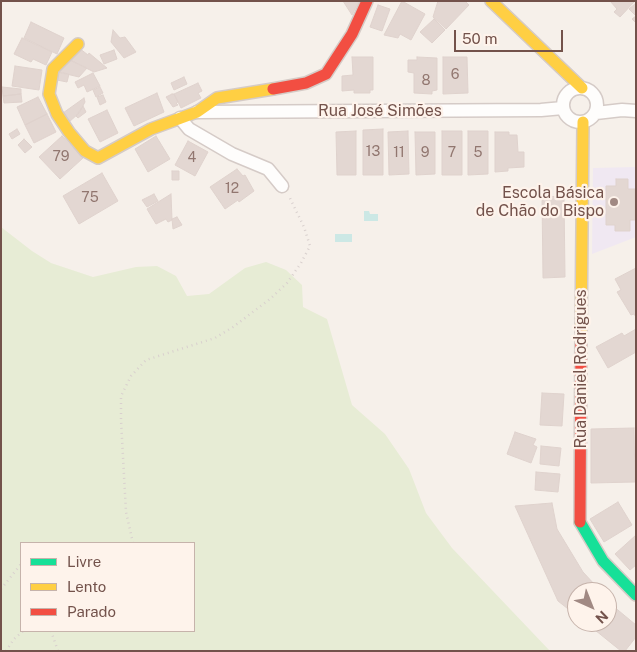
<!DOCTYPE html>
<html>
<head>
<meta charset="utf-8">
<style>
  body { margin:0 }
  #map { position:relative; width:637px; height:652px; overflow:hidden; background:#f6f0ea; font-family:"Public Sans",sans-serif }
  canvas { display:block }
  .frame { position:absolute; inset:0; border:2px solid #73524b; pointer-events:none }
  .legend { position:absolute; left:20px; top:542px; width:175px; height:90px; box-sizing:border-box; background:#fef3eb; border:1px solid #c6b3ab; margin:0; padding:6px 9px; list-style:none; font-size:15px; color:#73524b }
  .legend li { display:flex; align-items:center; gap:10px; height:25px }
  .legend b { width:25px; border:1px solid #c6b3ab }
  .north { position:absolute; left:567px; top:582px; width:50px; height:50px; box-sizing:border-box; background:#fef3eb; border:1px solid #c6b3ab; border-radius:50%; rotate:136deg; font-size:14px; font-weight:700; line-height:20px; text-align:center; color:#73524b }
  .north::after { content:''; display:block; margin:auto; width:18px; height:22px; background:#a18983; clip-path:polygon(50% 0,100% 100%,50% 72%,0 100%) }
  .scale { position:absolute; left:454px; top:30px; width:109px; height:22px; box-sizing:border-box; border:2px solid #73524b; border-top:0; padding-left:6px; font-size:15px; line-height:18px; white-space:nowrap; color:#73524b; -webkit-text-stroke:4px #fef3eb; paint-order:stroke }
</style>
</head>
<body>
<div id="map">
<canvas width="637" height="652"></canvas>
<div class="frame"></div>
<ul class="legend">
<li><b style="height:6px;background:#16e098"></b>Livre</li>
<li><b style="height:6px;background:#ffcf43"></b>Lento</li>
<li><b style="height:6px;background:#f24e42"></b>Parado</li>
</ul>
<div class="north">N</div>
<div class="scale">50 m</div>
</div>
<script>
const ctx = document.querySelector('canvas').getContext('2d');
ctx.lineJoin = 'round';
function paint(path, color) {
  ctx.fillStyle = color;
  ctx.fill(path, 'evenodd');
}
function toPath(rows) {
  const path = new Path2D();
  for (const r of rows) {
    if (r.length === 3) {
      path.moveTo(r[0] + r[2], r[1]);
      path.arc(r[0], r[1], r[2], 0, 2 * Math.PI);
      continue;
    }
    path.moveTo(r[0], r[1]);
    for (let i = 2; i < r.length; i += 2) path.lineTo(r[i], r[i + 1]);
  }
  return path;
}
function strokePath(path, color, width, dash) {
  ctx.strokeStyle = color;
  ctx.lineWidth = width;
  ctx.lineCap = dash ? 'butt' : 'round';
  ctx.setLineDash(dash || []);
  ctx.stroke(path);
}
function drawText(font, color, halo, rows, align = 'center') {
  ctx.font = font + ' "Public Sans",sans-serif';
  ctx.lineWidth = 4.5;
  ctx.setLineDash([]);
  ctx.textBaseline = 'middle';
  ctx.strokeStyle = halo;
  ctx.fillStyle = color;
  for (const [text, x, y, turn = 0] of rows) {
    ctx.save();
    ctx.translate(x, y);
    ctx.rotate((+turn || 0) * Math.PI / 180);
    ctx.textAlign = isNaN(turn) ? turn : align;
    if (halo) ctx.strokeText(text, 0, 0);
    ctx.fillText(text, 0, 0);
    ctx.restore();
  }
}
const education = toPath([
  [636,167,636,237,592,254,593,168]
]);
const green = toPath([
  [1,227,32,251,51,263,93,277,136,267,157,266,176,276,187,296,209,294,245,268,266,262,286,270,302,285,303,307,327,319,352,405,385,434,409,469,426,513,452,548,550,651,1,651],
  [21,543,194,543,194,631,21,631]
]);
const water = toPath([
  [364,211,369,211,370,214,378,214,378,221,364,221],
  [335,234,352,234,352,242,335,242]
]);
const building = toPath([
  [343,1,359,1,352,15,343,1],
  [402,1,425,14,411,40,400,34,398,38,384,35,402,1],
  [438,1,465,1,469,5,446,29,433,17,438,1],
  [610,1,635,1,620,17,614,12,617,9,610,1],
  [636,3,636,23,632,19,636,16,629,9,636,3],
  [378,5,390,9,382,31,370,27,378,5],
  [434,19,445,30,432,43,420,32,434,19],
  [31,22,64,38,57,54,24,38,31,22],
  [113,30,120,38,125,37,136,52,124,58,111,42,113,30],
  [22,38,52,52,46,65,33,59,31,62,14,54,22,38],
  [79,48,88,55,89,53,107,68,94,72,68,59,79,48],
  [114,50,117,59,104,64,100,55,114,50],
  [352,57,373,57,373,90,370,90,370,93,354,93,354,90,342,91,342,76,353,75,352,57],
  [417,57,437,58,437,90,432,91,432,94,414,93,414,73,408,72,408,60,417,60,417,57],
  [443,57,467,57,468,93,443,94,443,57],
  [68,59,87,68,79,77,58,72,68,59],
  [15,66,42,70,39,90,12,86,15,66],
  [58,72,69,74,67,82,57,80,58,72],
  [93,73,100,86,87,92,84,85,78,88,75,82,93,73],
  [184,77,187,84,174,90,171,83,184,77],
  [198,83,202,91,198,93,201,98,181,108,174,94,198,83],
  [2,87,21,89,21,94,3,96,2,87],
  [100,87,103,93,96,97,93,90,100,87],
  [157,93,164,112,134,126,125,108,157,93],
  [21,94,22,102,4,103,3,96,21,94],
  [172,94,174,94,178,102,176,103,178,105,173,107,166,97,172,94],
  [103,95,106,102,100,105,97,97,103,95],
  [38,97,47,114,25,125,17,107,38,97],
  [84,98,85,102,79,113,68,123,63,113,84,98],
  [83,106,86,112,78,118,76,116,83,106],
  [107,110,118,133,100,142,88,119,107,110],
  [47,114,56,132,34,143,25,125,47,114],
  [17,129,20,134,12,139,9,134,17,129],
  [383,129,383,175,363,175,363,130,383,129],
  [356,131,356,175,337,175,336,132,356,131],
  [408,131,409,174,389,175,388,132,408,131],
  [442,131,462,131,462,175,442,175,442,131],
  [468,131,488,131,488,174,468,175,468,131],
  [415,132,435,132,435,174,416,175,415,132],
  [495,132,509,132,509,135,517,135,518,152,524,152,524,167,508,168,508,171,495,172,495,132],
  [62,136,83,158,60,179,39,157,62,136],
  [156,136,170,159,148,172,135,149,156,136],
  [24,139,32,147,25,153,18,145,24,139],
  [188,141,208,152,195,176,175,165,188,141],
  [237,169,243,176,245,175,254,191,239,202,238,200,225,209,210,187,237,169],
  [172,171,179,171,179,180,172,180,172,171],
  [102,173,118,201,79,224,63,196,102,173],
  [616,179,628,179,628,189,635,189,635,220,630,220,630,231,615,231,615,225,606,225,606,186,616,186,616,179],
  [154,194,158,201,147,207,142,200,154,194],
  [171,194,172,220,168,222,166,219,156,224,147,209,171,194],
  [564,196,565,277,543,278,542,197,564,196],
  [177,217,182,225,173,229,172,219,177,217],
  [636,268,636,317,634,314,631,315,617,292,621,290,615,279,636,268],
  [636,329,636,352,608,368,596,347,622,333,624,336,636,329],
  [542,393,564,394,562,426,540,425,542,393],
  [634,428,635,482,591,483,591,429,634,428],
  [515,432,536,439,533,445,537,447,531,463,507,454,515,432],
  [541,446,561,448,559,466,540,464,541,446],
  [536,472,560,474,558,492,535,490,536,472],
  [618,502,632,525,604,542,590,519,618,502],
  [552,503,557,529,583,572,596,586,593,589,596,592,577,592,577,616,558,601,515,506,552,503],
  [636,535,636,565,630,570,615,554,636,535],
  [607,601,636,625,636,637,625,651,621,651,585,622,607,622,607,601]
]);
const path = toPath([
  [133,543,126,512,121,420,121,396,131,376,146,360,215,338,233,327,270,299,287,283,301,263,310,246,304,227,289,196],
  [1,589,21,564],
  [51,631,58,651],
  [6,651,14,639,23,631]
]);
const street = toPath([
  [580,105,17],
  [197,112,541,110,563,108],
  [596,113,622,110,636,111],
  [180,118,189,129,232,154,268,169,282,186]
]);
const fast = toPath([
  [580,522,603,561,636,595]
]);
const slow = toPath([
  [491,1,582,88],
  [78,44,53,69,49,94,57,114,69,132,85,151,98,158,151,129,197,112,217,98,273,89],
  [581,336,583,122]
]);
const jam = toPath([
  [273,89,306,83,326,74,352,34,367,1],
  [580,522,581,336]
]);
const markers = [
  [614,202,5,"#a18983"]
];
const numberNames = [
  ["6",455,75],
  ["8",426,81],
  ["13",373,152],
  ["11",399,153],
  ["9",425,153],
  ["7",452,153],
  ["5",478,153],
  ["79",61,157],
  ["4",192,158],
  ["12",232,189],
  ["75",90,198]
];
const streetNames = [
  ["Rua José Simões",380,111],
  ["Rua Daniel Rodrigues",581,369,-90]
];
const poiNames = [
  ["Escola Básica",604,193],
  ["de Chão do Bispo",604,211]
];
paint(education, '#f0e8f2');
paint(green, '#e7ecd5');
paint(water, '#cce8e5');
paint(building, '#e3d7d2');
strokePath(building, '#dfd2cd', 1);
strokePath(street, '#d5cbc7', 15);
strokePath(fast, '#d5cbc6', 14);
strokePath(slow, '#d5cbc6', 14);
strokePath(jam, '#d5cbc6', 14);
strokePath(path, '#d9d0ce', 2.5, [1, 4]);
strokePath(street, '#fefdfc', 12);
strokePath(fast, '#16e098', 11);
strokePath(slow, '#ffcf43', 11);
strokePath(jam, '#f24e42', 11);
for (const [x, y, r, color] of markers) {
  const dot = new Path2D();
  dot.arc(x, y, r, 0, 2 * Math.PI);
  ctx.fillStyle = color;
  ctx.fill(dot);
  strokePath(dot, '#fef3eb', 2);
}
drawText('14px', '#91766f', null, numberNames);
drawText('16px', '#73524b', '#fef3eb', streetNames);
drawText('16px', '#73524b', '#fef3eb', poiNames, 'right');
</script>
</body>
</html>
